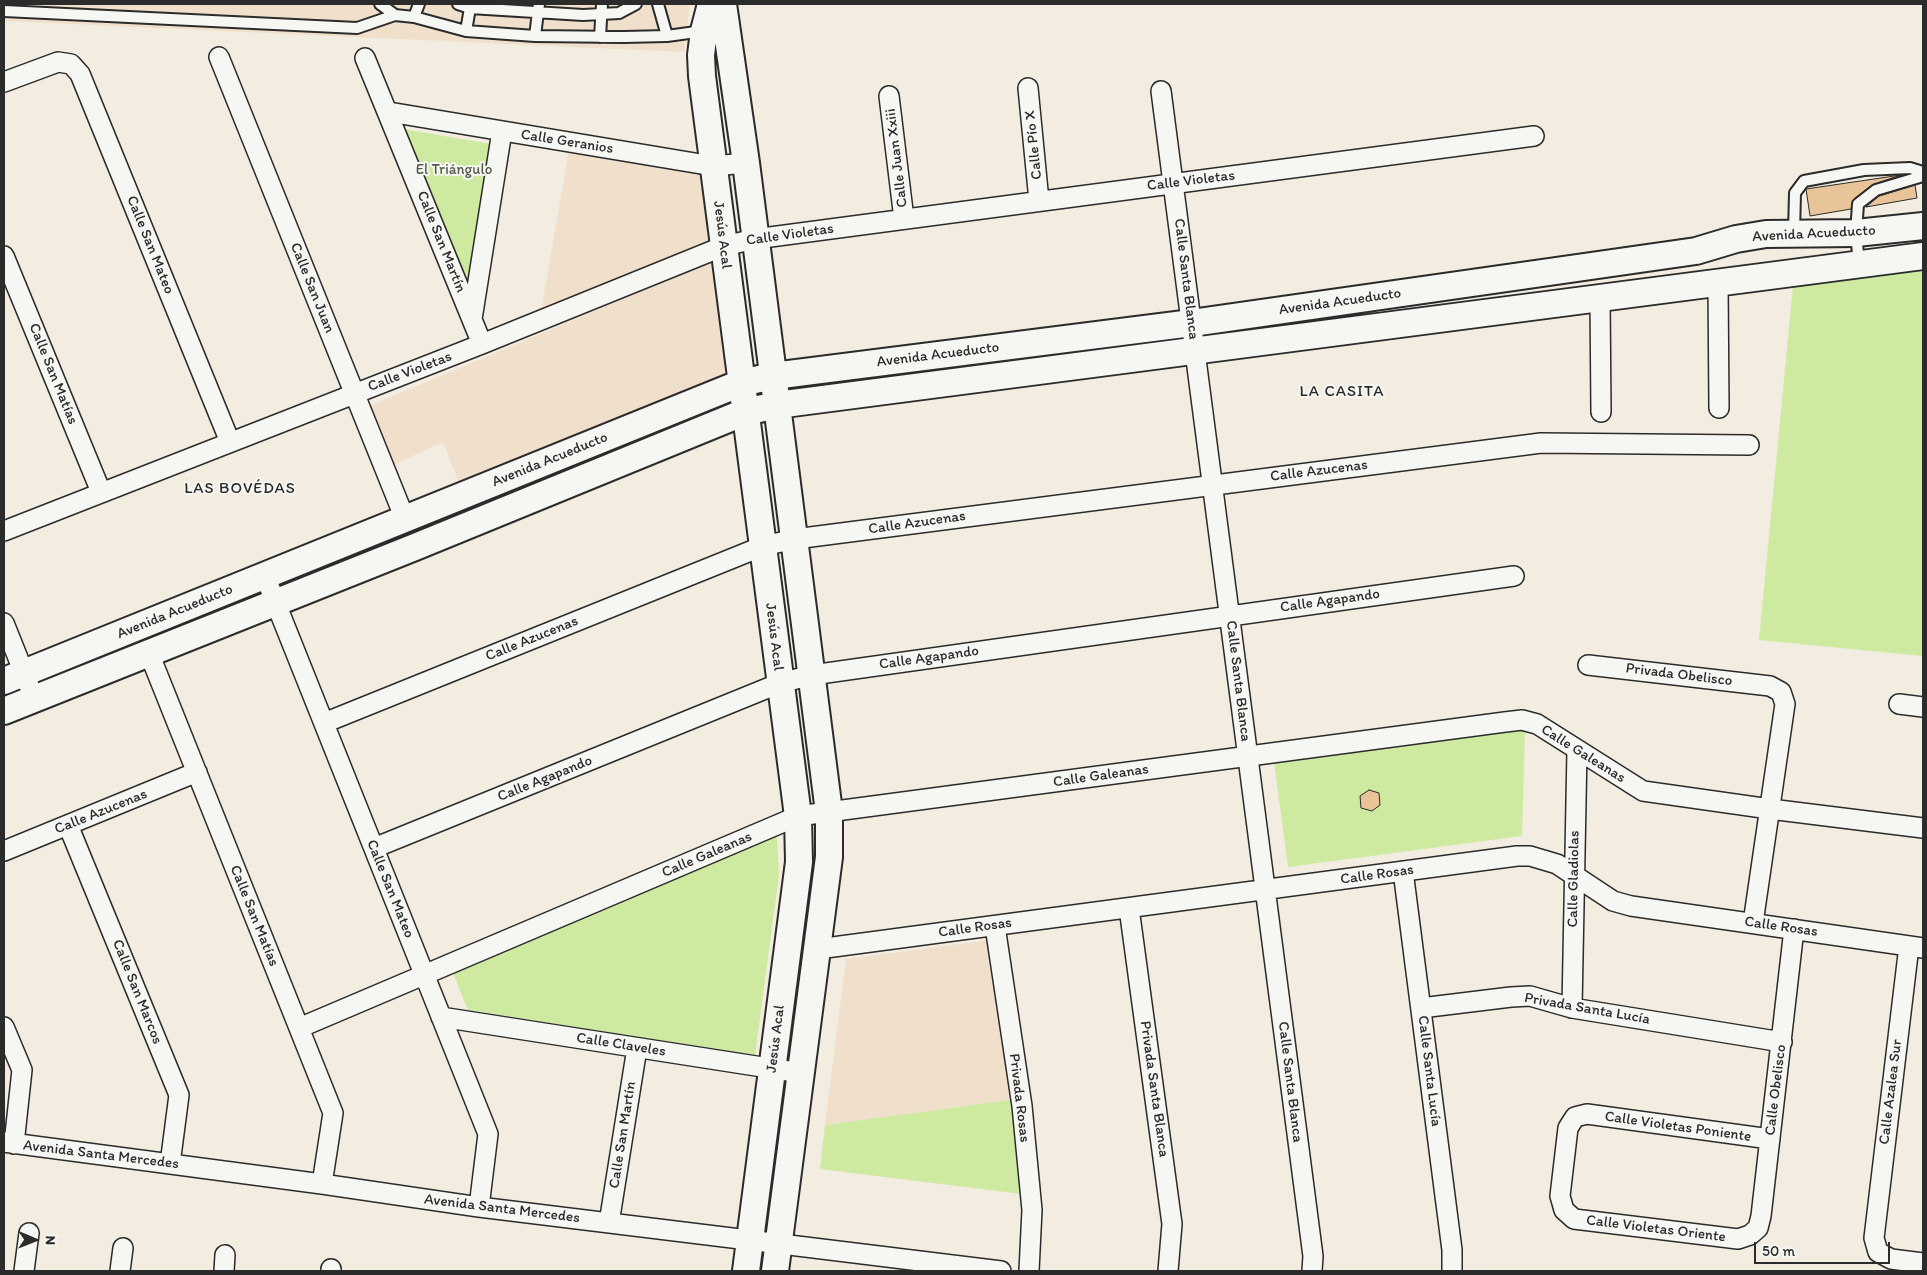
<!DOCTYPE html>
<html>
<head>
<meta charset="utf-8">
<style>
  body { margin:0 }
  #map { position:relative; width:1927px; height:1275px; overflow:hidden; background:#f3ece0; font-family:Itim,sans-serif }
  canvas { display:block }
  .frame { position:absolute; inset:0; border:5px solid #2b2b2b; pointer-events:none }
  .north { position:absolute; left:10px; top:1215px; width:50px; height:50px; -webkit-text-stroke:4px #f6f6f2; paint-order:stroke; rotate:91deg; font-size:14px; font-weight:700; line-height:20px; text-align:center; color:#2b2b2b }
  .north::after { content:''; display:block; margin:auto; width:18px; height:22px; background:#2b2b2b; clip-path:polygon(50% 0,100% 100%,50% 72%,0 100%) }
  .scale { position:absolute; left:1754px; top:1242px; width:136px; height:22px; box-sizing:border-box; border:2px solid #2b2b2b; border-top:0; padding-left:6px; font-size:15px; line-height:18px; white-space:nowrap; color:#2b2b2b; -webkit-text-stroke:4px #f6f6f2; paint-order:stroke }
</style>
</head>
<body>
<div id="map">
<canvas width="1927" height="1275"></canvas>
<div class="frame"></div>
<div class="north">N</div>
<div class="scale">50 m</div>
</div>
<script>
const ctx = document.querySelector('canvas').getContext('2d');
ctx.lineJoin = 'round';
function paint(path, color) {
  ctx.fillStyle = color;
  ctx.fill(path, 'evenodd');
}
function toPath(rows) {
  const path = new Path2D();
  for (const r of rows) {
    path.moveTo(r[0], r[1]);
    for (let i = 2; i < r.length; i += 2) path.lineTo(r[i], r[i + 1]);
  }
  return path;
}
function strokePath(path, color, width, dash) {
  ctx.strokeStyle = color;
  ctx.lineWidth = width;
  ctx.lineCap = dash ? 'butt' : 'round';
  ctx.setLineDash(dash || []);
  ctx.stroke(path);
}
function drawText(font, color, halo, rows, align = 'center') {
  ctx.font = font + ' Itim,sans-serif';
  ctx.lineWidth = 4;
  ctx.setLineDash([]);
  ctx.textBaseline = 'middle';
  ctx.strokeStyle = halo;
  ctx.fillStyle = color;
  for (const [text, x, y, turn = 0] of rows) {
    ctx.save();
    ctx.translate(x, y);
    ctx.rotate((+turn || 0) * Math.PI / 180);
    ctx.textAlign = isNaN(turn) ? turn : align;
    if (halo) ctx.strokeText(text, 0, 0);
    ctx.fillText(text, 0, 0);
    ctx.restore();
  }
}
const built = toPath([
  [4,4,690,4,684,52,4,21],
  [569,150,703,173,712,242,541,312],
  [718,259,730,379,461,488,443,442,389,467,367,407],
  [989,940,1010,1100,825,1125,846,959]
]);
const green = toPath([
  [403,129,491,144,468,290],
  [1923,267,1923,656,1759,640,1793,286],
  [1525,728,1522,836,1288,867,1274,762],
  [777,836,779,875,755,1055,468,1010,453,973],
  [1010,1100,1022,1194,820,1169,825,1125]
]);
const building = toPath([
  [1901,175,1872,185,1854,199,1851,209,1810,216,1806,189,1901,175],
  [1915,185,1917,198,1866,207,1879,196,1915,185],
  [1369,790,1379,793,1380,805,1372,811,1361,808,1360,796,1369,790]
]);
const lane = toPath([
  [380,4,395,15,414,17,466,31,535,36,624,37,667,36,703,31],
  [458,4,470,8,583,15,619,13,636,4],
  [658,4,667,36],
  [4,11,357,28,395,15],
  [414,17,419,4],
  [466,31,470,8],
  [535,36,539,4],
  [600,37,602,4],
  [1794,233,1795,193,1804,181,1864,170,1910,168,1923,172],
  [1859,264,1856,233,1858,204,1876,190,1923,176]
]);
const street = toPath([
  [219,57,405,519],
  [365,58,482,344],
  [4,82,58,62,71,64,80,74,230,442],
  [1028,88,1039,201],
  [1161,91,1313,1256,1312,1271],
  [889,96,904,219],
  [389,112,713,166,746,163],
  [4,256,101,492],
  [1718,283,1719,408],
  [1600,298,1601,412],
  [472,319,502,131],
  [4,531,482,344,724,246,755,239,1534,136],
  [265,576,488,1134,479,1207],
  [4,623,34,698],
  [149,653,333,1113,322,1184],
  [1588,665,1770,686,1781,692,1785,704,1753,923],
  [1899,704,1923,707],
  [324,723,763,546,795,539,1541,443,1749,445],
  [68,825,179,1095,170,1164],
  [374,848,780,683,812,675,1514,576],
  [4,851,197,772],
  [1403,871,1452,1250,1452,1271],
  [1129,908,1172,1224,1168,1271],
  [995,926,1022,1106,1032,1210,1029,1271],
  [1909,946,1874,1238,1878,1252,1891,1259,1923,1263],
  [818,949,1517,856,1530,856,1557,864,1613,901,1631,906,1923,948],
  [1421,1008,1511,997,1530,996,1572,1008,1782,1042],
  [1572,1008,1577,750],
  [441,1017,801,1073],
  [4,1027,22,1070,14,1144],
  [299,1028,798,816,1505,722,1522,720,1537,724,1643,791,1770,809,1923,828],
  [1770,1139,1587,1114,1575,1117,1568,1128,1560,1196,1564,1210,1574,1219,1738,1239,1750,1235,1758,1228,1761,1216,1794,929],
  [4,1142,322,1184,479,1207,1001,1271],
  [609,1223,637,1048],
  [24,1271,29,1233],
  [120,1271,123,1248],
  [224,1271,225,1255],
  [331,1271,331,1269]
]);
const secondary = toPath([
  [711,4,704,31,701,55,702,76,798,816,799,862,746,1271],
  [723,4,746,163,829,812,829,857,775,1271],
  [4,681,741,383,773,376,1192,323,1696,251,1736,239,1766,234,1856,233,1923,226],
  [4,711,415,547,745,412,777,405,1923,256]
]);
const streetNames = [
  ["Calle Geranios",567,142,9],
  ["Calle Pío X",1034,145,-96],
  ["Calle Juan Xxiii",897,158,-97],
  ["Calle Violetas",1191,181,-7],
  ["Avenida Acueducto",1814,234,-3],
  ["Jesús Acal",722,235,83],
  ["Calle Violetas",790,235,-8],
  ["Calle San Martín",441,242,68],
  ["Calle San Mateo",150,245,68],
  ["Calle Santa Blanca",1186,279,83],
  ["Calle San Juan",312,288,68],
  ["Avenida Acueducto",1340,302,-8],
  ["Avenida Acueducto",938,355,-7],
  ["Calle Violetas",410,372,-21],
  ["Calle San Matías",53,374,68],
  ["Avenida Acueducto",550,460,-22],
  ["Calle Azucenas",1319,471,-7],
  ["Calle Azucenas",917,523,-8],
  ["Calle Agapando",1330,601,-8],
  ["Avenida Acueducto",175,612,-22],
  ["Jesús Acal",774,637,83],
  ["Calle Azucenas",532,639,-22],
  ["Calle Agapando",929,658,-8],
  ["Privada Obelisco",1679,675,7],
  ["Calle Santa Blanca",1238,681,83],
  ["Calle Galeanas",1583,754,32],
  ["Calle Galeanas",1101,776,-8],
  ["Calle Agapando",545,779,-22],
  ["Calle Azucenas",101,812,-22],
  ["Calle Galeanas",707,855,-23],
  ["Calle Rosas",1377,875,-8],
  ["Calle Gladiolas",1574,879,-89],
  ["Calle San Mateo",390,889,68],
  ["Calle San Matías",254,916,68],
  ["Calle Rosas",1781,927,8],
  ["Calle Rosas",975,928,-8],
  ["Calle San Marcos",137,992,68],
  ["Privada Santa Lucía",1587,1009,10],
  ["Jesús Acal",776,1039,-83],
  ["Calle Claveles",621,1045,9],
  ["Calle Santa Lucía",1429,1071,83],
  ["Calle Santa Blanca",1290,1082,83],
  ["Privada Santa Blanca",1154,1089,82],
  ["Calle Obelisco",1776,1090,-83],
  ["Calle Azalea Sur",1891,1092,-83],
  ["Privada Rosas",1019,1098,83],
  ["Calle Violetas Poniente",1678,1127,8],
  ["Calle San Martín",623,1135,-81],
  ["Avenida Santa Mercedes",101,1155,7],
  ["Avenida Santa Mercedes",502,1209,7],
  ["Calle Violetas Oriente",1656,1229,7]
];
const parkNames = [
  ["El Triángulo",454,170]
];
const neighbourhoodNames = [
  ["LA CASITA",1342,392],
  ["LAS BOVÉDAS",240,489]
];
paint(built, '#f0e0cb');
paint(green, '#ceeaa1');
paint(building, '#e9c499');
strokePath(building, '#2b2b2b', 1);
strokePath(lane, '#2b2b2b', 14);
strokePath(street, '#2b2b2b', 22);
strokePath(secondary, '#2b2b2b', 30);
strokePath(lane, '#f6f6f2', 10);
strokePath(street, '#f6f6f2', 19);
strokePath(secondary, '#f6f6f2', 26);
drawText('15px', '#2b2b2b', '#f6f6f2', streetNames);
drawText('15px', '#545b48', '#f6f6f2', parkNames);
ctx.letterSpacing = '1px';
drawText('16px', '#2b2b2b', '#f6f6f2', neighbourhoodNames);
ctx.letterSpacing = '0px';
</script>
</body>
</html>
